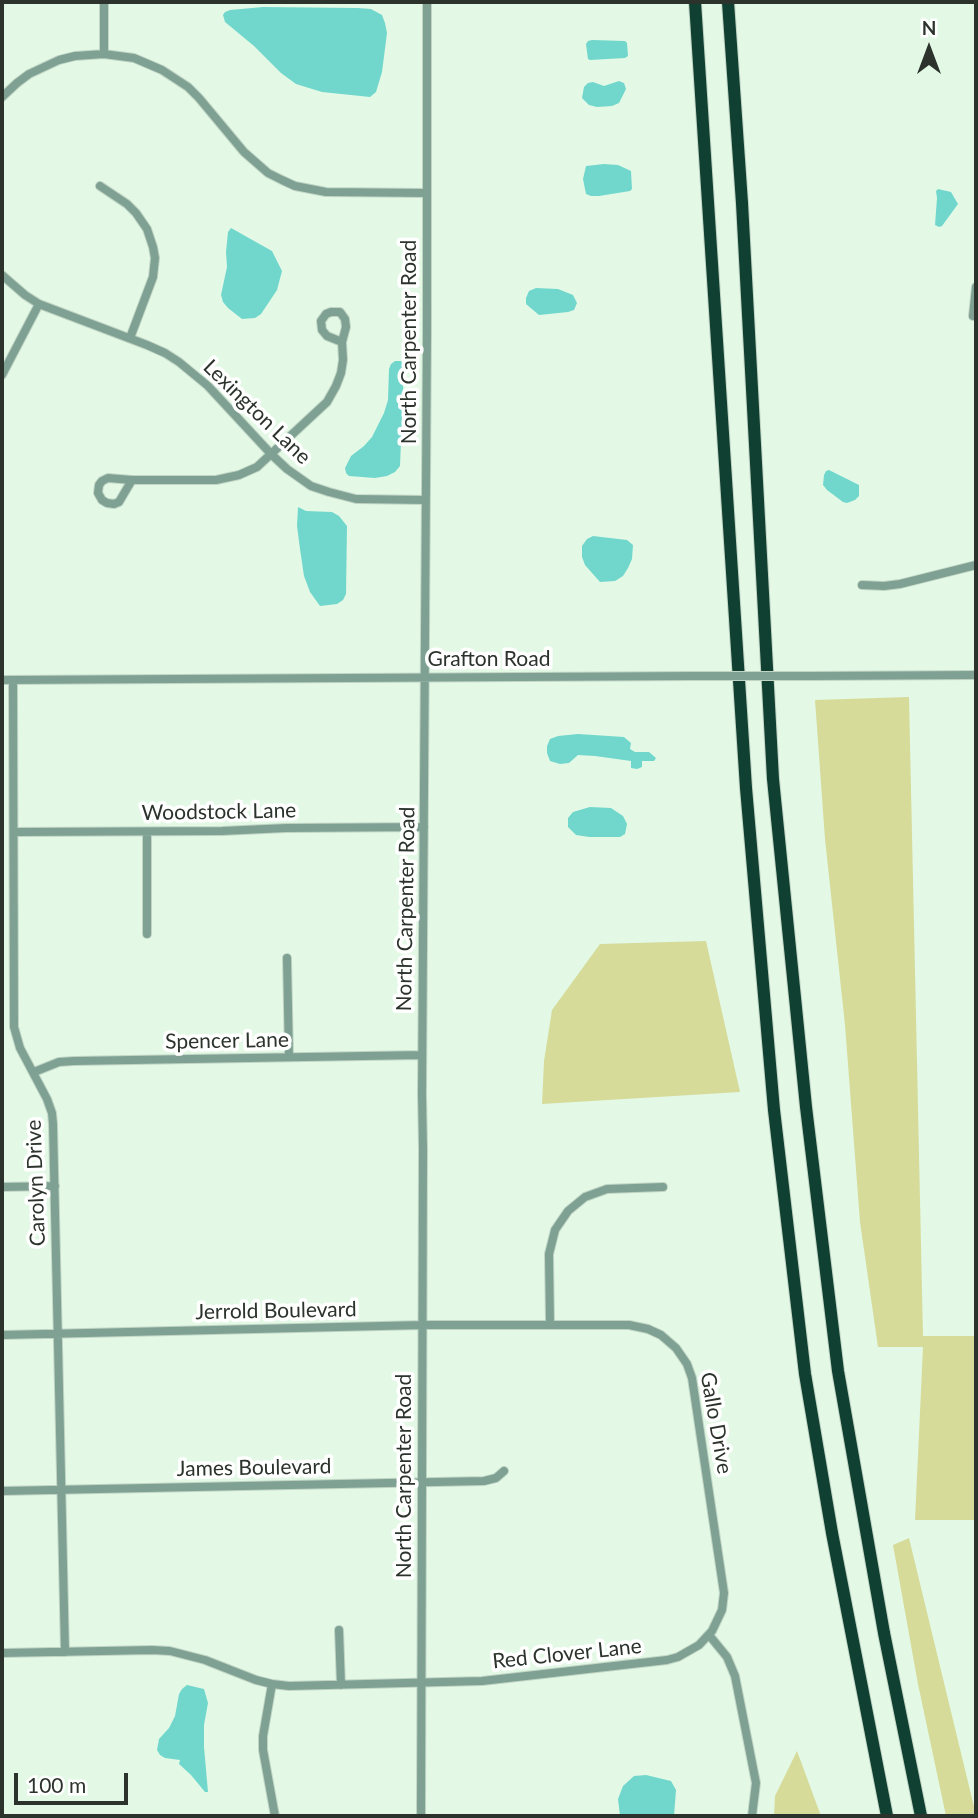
<!DOCTYPE html>
<html>
<head>
<meta charset="utf-8">
<style>
  body { margin:0 }
  #map { position:relative; width:978px; height:1818px; overflow:hidden; background:#e3f9e6; font-family:Lato,sans-serif }
  canvas { display:block }
  .frame { position:absolute; inset:0; border:4px solid #2b332c; pointer-events:none }
  .north { position:absolute; left:894px; top:14px; width:70px; height:70px; -webkit-text-stroke:5px #fff; paint-order:stroke; rotate:0deg; font-size:19px; font-weight:700; line-height:28px; text-align:center; color:#2b332c }
  .north::after { content:''; display:block; margin:auto; width:24px; height:32px; background:#2b332c; clip-path:polygon(50% 0,100% 100%,50% 72%,0 100%) }
  .scale { position:absolute; left:14px; top:1773px; width:114px; height:32px; box-sizing:border-box; border:4px solid #2b332c; border-top:0; padding-left:9px; font-size:21px; line-height:24px; white-space:nowrap; color:#2b332c; -webkit-text-stroke:5px #fff; paint-order:stroke }
</style>
</head>
<body>
<div id="map">
<canvas width="978" height="1818"></canvas>
<div class="frame"></div>
<div class="north">N</div>
<div class="scale">100 m</div>
</div>
<script>
const ctx = document.querySelector('canvas').getContext('2d');
ctx.lineJoin = 'round';
function paint(path, color) {
  ctx.fillStyle = color;
  ctx.fill(path, 'evenodd');
}
function toPath(rows) {
  const path = new Path2D();
  for (const r of rows) {
    path.moveTo(r[0], r[1]);
    for (let i = 2; i < r.length; i += 2) path.lineTo(r[i], r[i + 1]);
  }
  return path;
}
function strokePath(path, color, width, dash) {
  ctx.strokeStyle = color;
  ctx.lineWidth = width;
  ctx.lineCap = dash ? 'butt' : 'round';
  ctx.setLineDash(dash || []);
  ctx.stroke(path);
}
function drawText(font, color, halo, rows, align = 'center') {
  ctx.font = font + ' Lato,sans-serif';
  ctx.lineWidth = 7;
  ctx.setLineDash([]);
  ctx.textBaseline = 'middle';
  ctx.strokeStyle = halo;
  ctx.fillStyle = color;
  for (const [text, x, y, turn = 0] of rows) {
    ctx.save();
    ctx.translate(x, y);
    ctx.rotate((+turn || 0) * Math.PI / 180);
    ctx.textAlign = isNaN(turn) ? turn : align;
    if (halo) ctx.strokeText(text, 0, 0);
    ctx.fillText(text, 0, 0);
    ctx.restore();
  }
}
const green = toPath([
  [909,697,923,1336,976,1336,976,1520,915,1520,923,1347,878,1347,860,1222,845,1025,825,839,815,700],
  [706,941,740,1092,542,1104,544,1061,552,1010,600,944],
  [909,1538,976,1815,976,1816,946,1816,918,1684,893,1545],
  [797,1751,821,1816,774,1816,775,1796]
]);
const water = toPath([
  [263,7,358,8,371,9,382,15,385,23,387,33,382,72,376,92,370,97,322,92,296,84,281,73,254,46,225,22,223,15,225,12,230,10],
  [592,40,625,41,627,43,628,56,625,58,590,60,588,59,586,44,588,41],
  [619,81,624,83,626,89,619,103,612,106,597,107,589,105,582,98,584,87,588,83,593,82,604,86],
  [604,164,618,165,631,171,632,189,630,191,599,196,591,196,586,194,583,179,586,166],
  [938,189,951,192,958,204,942,226,939,227,935,225,937,198,936,191],
  [231,228,272,251,282,271,277,290,261,314,255,318,242,319,228,308,223,302,221,295,227,267,226,252,228,232],
  [536,288,558,289,573,295,577,303,574,310,568,312,539,315,526,304,526,298,529,291],
  [395,361,401,361,404,367,400,466,395,472,387,476,375,478,349,476,346,473,345,468,351,456,364,446,372,437,384,413,388,400,389,369,391,364],
  [829,470,859,485,859,496,855,500,847,503,843,502,827,490,823,485,824,475,826,471],
  [298,507,306,511,332,512,339,516,347,526,346,594,343,600,337,604,320,606,310,592,304,576,300,549,297,526],
  [593,536,627,540,633,545,632,559,628,568,623,576,615,581,600,582,585,565,582,557,582,546,587,539],
  [578,734,624,737,631,743,630,749,635,752,649,752,656,758,654,761,642,761,642,767,637,769,631,768,631,761,595,756,578,755,569,763,560,764,550,761,547,753,547,746,550,739,558,736],
  [590,807,611,808,623,816,627,824,625,834,620,837,589,837,576,835,568,827,568,818,573,812],
  [187,1685,204,1689,208,1703,204,1725,204,1747,208,1792,205,1792,191,1775,179,1764,180,1760,165,1758,160,1755,157,1750,159,1739,169,1728,175,1716,179,1694,182,1689],
  [646,1775,671,1781,676,1790,674,1816,620,1816,618,1799,623,1786,634,1776]
]);
const minor = toPath([
  [104,54,104,2],
  [2,97,17,83,29,74,59,60,75,56,104,54,134,58,162,70,188,87,199,98,244,152,268,173,282,180,295,186,326,192,427,193],
  [100,186,127,204,136,213,147,229,153,247,155,258,153,277,130,338],
  [2,275,25,295,39,304,147,345,165,353,179,362,208,386,272,455,287,469,311,486,329,492,356,499,425,500],
  [331,312,340,312,345,319,346,327,342,342,327,336,322,330,321,321,326,314,331,312],
  [973,316,976,287],
  [2,375,39,304],
  [132,480,119,502,114,504,107,503,102,500,98,493,99,485,102,481,108,478,132,480,216,480,239,475,257,467,327,402,336,386,341,373,343,360,342,342],
  [862,585,884,586,900,584,976,565],
  [812,676,976,675],
  [2,680,692,676],
  [13,680,14,1027,20,1048,47,1099,52,1113,53,1124,65,1652],
  [14,832,222,831,286,828,424,827],
  [147,934,147,832],
  [287,958,289,1057],
  [34,1072,59,1062,74,1061,422,1055],
  [2,1187,55,1186],
  [550,1325,549,1254,555,1230,568,1211,585,1197,607,1189,663,1187],
  [2,1335,423,1325,629,1325,648,1329,661,1335,676,1348,687,1364,692,1378,724,1593,722,1610,712,1631,699,1645,678,1657,667,1660,482,1681,289,1686,272,1684,256,1680,205,1660,170,1651,152,1650,2,1653],
  [2,1491,484,1481,496,1478,504,1471],
  [339,1630,341,1685],
  [709,1635,727,1657,735,1676,756,1783,752,1816],
  [272,1684,263,1736,263,1750,275,1816],
  [421,1816,423,1149,422,1094,427,331,427,2]
]);
const highway = toPath([
  [695,2,746,788,774,1110,805,1374,832,1533,887,1816],
  [728,2,742,203,773,779,806,1107,838,1371,884,1633,921,1816]
]);
const minorBridge = toPath([
  [692,676,812,676]
]);
const streetNames = [
  ["North Carpenter Road",409,342,-90],
  ["Lexington Lane",257,412,44],
  ["Grafton Road",489,659],
  ["Woodstock Lane",219,812,-1],
  ["North Carpenter Road",406,909,-89],
  ["Spencer Lane",227,1041,-1],
  ["Carolyn Drive",36,1183,-92],
  ["Jerrold Boulevard",276,1311,-1],
  ["Gallo Drive",716,1423,80],
  ["James Boulevard",254,1468,-1],
  ["North Carpenter Road",404,1476,-90],
  ["Red Clover Lane",567,1654,-6]
];
paint(green, '#d6db9a');
paint(water, '#71d7cc');
strokePath(minor, '#c2d5c5', 10);
strokePath(highway, '#c2d5c5', 14);
strokePath(minor, '#7ea193', 8);
strokePath(highway, '#104031', 12);
strokePath(minorBridge, '#c2d5c5', 10, []);
strokePath(minorBridge, '#7ea193', 8);
drawText('21px', '#2b332c', '#fff', streetNames);
</script>
</body>
</html>
